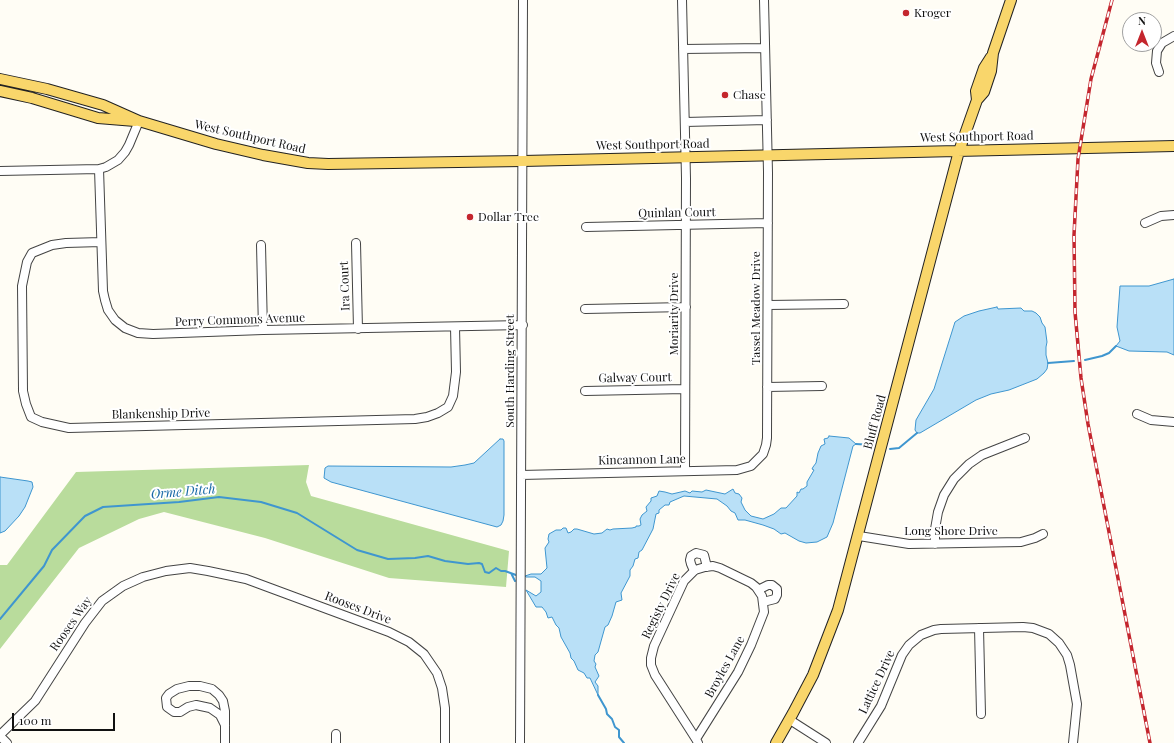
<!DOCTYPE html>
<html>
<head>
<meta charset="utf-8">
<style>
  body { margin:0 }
  #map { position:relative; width:1174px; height:743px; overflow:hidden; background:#fffdf5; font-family:"Playfair Display",serif }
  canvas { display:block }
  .north { position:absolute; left:1122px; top:12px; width:40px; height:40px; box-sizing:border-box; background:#fff; border:1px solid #a0a0a0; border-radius:50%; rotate:0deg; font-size:11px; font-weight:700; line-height:16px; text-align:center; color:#111 }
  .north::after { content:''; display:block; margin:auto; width:14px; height:18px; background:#c4262e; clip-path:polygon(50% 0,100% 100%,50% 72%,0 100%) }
  .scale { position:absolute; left:12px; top:713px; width:103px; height:18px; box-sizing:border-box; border:2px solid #111; border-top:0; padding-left:5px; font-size:12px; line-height:14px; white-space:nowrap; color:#111; -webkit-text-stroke:3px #fff; paint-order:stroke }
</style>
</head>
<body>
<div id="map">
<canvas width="1174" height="743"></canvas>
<div class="north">N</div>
<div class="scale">100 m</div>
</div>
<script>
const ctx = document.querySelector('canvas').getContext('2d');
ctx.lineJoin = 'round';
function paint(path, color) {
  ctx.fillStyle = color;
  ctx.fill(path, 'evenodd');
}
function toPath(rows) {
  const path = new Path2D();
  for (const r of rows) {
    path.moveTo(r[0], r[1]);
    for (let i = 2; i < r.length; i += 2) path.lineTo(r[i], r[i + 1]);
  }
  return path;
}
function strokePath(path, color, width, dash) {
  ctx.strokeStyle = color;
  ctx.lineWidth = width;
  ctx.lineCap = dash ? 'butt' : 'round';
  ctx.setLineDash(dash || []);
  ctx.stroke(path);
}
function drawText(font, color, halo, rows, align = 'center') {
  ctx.font = font + ' "Playfair Display",serif';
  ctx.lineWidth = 4;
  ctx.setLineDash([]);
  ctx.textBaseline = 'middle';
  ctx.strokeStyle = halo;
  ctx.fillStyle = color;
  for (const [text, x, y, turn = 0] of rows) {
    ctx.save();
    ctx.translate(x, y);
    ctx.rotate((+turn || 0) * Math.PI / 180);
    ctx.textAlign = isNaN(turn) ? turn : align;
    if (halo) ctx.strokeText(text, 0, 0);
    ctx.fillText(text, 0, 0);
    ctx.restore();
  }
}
const forest = toPath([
  [309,465,306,482,311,496,509,551,506,587,389,578,265,538,164,512,139,519,79,548,0,649,0,565,7,565,76,472]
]);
const water = toPath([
  [1174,279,1174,355,1167,352,1129,351,1116,346,1120,341,1117,327,1120,286,1149,286,1174,279],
  [997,307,998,309,1021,308,1024,311,1032,311,1036,313,1040,317,1042,323,1045,327,1047,342,1046,347,1046,355,1048,363,1047,369,1044,373,1037,379,1009,390,991,394,976,400,920,433,917,433,915,430,916,420,934,389,955,322,964,316,979,311,997,307],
  [829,436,849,438,856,444,853,446,833,523,827,537,817,542,806,543,799,541,785,533,781,534,774,529,763,525,745,520,738,520,735,513,731,511,727,506,717,499,684,496,670,502,669,505,665,505,659,510,659,513,656,514,653,529,642,550,639,552,638,558,635,559,633,566,630,570,630,576,621,593,622,600,616,602,612,616,608,625,605,627,598,652,595,655,594,661,596,664,595,667,599,676,595,682,598,686,598,695,590,678,587,678,584,673,578,670,574,661,571,658,570,653,561,637,559,628,556,625,552,617,548,618,546,612,542,607,536,607,526,590,536,596,541,592,541,581,535,577,526,577,525,576,531,574,541,574,547,568,545,548,549,542,548,539,549,534,556,530,561,530,563,528,566,528,568,533,571,532,574,529,577,529,594,534,602,533,607,529,610,530,613,529,632,528,636,527,636,526,639,526,641,525,640,519,642,515,647,511,646,507,651,501,651,498,657,496,659,491,665,492,672,494,685,491,690,493,692,491,702,492,706,490,725,494,733,489,735,493,739,494,742,498,741,502,745,510,751,516,763,519,774,514,781,508,786,508,797,496,797,492,799,493,801,489,803,489,807,486,807,482,814,470,812,469,813,467,816,463,818,453,821,446,825,444,824,439,828,438,829,436],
  [500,439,503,439,504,441,504,515,503,521,501,525,497,527,331,482,324,478,325,468,328,466,451,467,465,465,474,463,500,439],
  [0,477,28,481,32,482,33,487,25,507,19,516,5,531,0,533,0,477]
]);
const stream = toPath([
  [1085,360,1102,356,1109,353,1116,346],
  [1048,363,1074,361],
  [856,444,872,445],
  [890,449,899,448,917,433],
  [511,573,515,581],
  [0,619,44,566,52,550,85,516,103,507,179,502,219,497,261,502,297,513,357,550,388,559,415,558,428,556,445,561,468,564,479,563,482,564,485,572,489,573,496,568,501,571,505,571,516,575],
  [598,695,606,709,607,714,612,719,615,727,619,730,619,737,624,743]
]);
const minor = toPath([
  [682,0,686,178,685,471],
  [683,49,765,48],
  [1159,72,1156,63,1157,51,1162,43,1174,36],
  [685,122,767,120],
  [99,169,103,291,105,300,108,310,115,320,125,328,138,333,153,334,263,330,523,325],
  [0,171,99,169,106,167,118,160,125,152,129,145,139,121],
  [1145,223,1161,216,1174,215],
  [586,227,768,223],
  [101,242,66,243,52,245,32,253,27,262,22,286,23,391,26,404,31,417,42,422,69,428,415,419,427,417,438,413,448,407,453,396,456,372,455,327],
  [356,243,358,329],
  [261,245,263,330],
  [768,305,844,304],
  [585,309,686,307],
  [767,387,822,386],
  [585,391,685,389],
  [1137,414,1151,420,1174,422],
  [521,475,737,470,751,466,763,454,766,445,767,438,768,172,764,0],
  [859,536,909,544,1021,542,1035,538,1043,534],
  [935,544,935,529,938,512,944,495,954,479,969,464,982,455,1025,438],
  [694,571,691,564,690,560,691,556,696,553,704,555,707,567],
  [758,590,768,585,772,585,777,589,777,595,775,599,763,602],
  [979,628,981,714],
  [790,720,826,743],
  [225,725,220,715,210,708,196,705,188,707,180,712,174,712,167,707,166,698,169,694,177,689,189,686,200,686,212,689,219,695,223,701,225,711,225,743],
  [0,735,35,701,85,623,102,601,123,586,143,577,166,571,190,568,208,571,246,579,389,632,409,642,424,654,437,673,442,688,445,708,445,743],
  [0,736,7,743],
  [696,739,738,672,751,645,764,612,762,596,756,587,751,583,720,568,713,566,705,567,695,570,684,581,654,646,651,658,651,665,655,675,696,739,698,743],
  [336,743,336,734],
  [520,743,523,0],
  [858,743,881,706,902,655,909,645,921,635,934,630,941,629,1023,627,1033,628,1049,634,1059,643,1067,655,1070,665,1077,704,1073,743]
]);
const major = toPath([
  [0,79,47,89,103,105,139,121,216,144,263,155,308,163,328,164,523,161,1174,146],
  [0,91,32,98,98,118,135,121],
  [977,100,976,91,984,68,991,57],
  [776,743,793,713,813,675,838,610,959,151,977,100,984,92,991,71,993,53,1011,0]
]);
const rail = toPath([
  [1112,0,1091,79,1078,159,1074,235,1075,312,1081,378,1088,424,1150,743]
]);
const markers = [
  [906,13,4,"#c4262e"],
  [725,95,4,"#c4262e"],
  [470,217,4,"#c4262e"]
];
const poiNames = [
  ["Kroger",914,13],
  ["Chase",733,95],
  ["Dollar Tree",478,217]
];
const streetNames = [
  ["West Southport Road",250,137,13],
  ["West Southport Road",977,137,-1],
  ["West Southport Road",653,145,-1],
  ["Quinlan Court",677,213,-1],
  ["Ira Court",345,286,-92],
  ["Tassel Meadow Drive",756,308,-90],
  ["Moriarity Drive",674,314,-90],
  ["Perry Commons Avenue",240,320,-2],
  ["South Harding Street",510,371,-90],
  ["Galway Court",635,378,-1],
  ["Blankenship Drive",161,414,-1],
  ["Bluff Road",875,422,-75],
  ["Kincannon Lane",642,460,-1],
  ["Long Shore Drive",951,531],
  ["Registy Drive",661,606,-64],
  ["Rooses Drive",358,608,21],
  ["Rooses Way",71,624,-55],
  ["Broyles Lane",725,667,-61],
  ["Lattice Drive",877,682,-65]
];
const waterNames = [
  ["Orme Ditch",183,492,-5]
];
paint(forest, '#b9dc9c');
paint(water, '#b9e0f7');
strokePath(water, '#3f96cf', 1);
strokePath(stream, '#3f96cf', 2);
strokePath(minor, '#444', 10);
strokePath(major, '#222', 12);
strokePath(minor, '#fff', 8);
strokePath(major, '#f9d66b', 10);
strokePath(rail, '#c4262e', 3.5);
strokePath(rail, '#fff', 2, [6]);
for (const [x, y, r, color] of markers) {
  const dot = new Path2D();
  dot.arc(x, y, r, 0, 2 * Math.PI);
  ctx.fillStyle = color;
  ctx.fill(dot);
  strokePath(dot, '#fff', 1.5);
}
drawText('12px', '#111', '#fff', poiNames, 'left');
drawText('12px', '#111', '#fff', streetNames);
drawText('italic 13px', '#1768a6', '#fff', waterNames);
</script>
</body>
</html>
